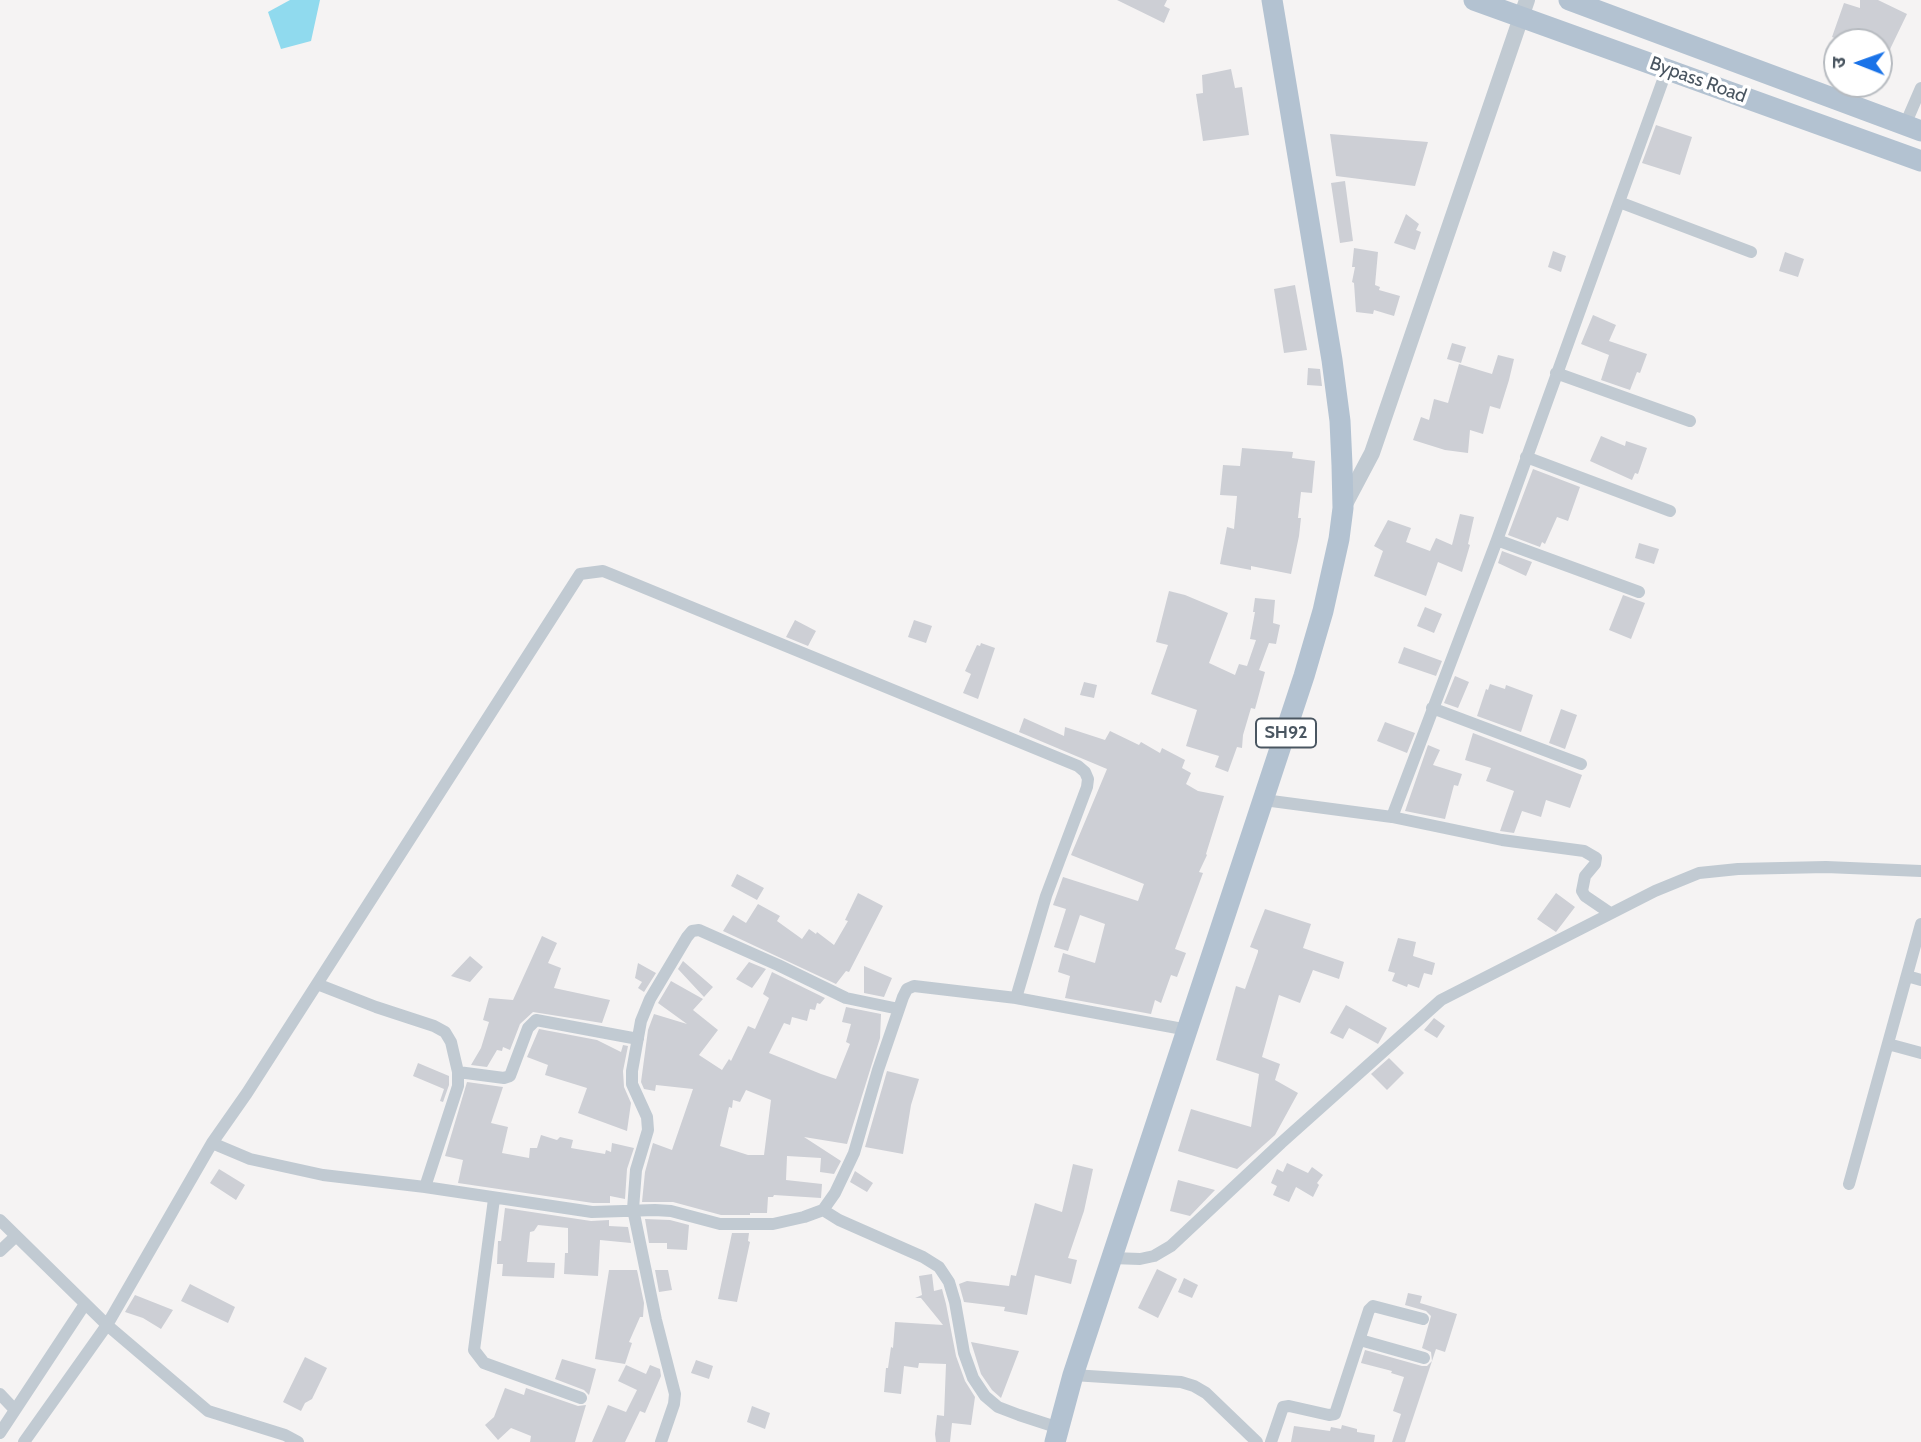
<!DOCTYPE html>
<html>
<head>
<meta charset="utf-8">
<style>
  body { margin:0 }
  #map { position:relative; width:1921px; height:1442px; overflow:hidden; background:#f5f3f3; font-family:Cabin,"Noto Sans Devanagari",sans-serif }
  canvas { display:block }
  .north { position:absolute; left:1823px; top:28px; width:70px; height:70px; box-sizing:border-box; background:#fff; border:2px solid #b7bbc0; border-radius:50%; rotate:271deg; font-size:19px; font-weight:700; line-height:28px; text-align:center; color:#4a5661 }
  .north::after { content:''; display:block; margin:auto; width:24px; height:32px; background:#1a73e8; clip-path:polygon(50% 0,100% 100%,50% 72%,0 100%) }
</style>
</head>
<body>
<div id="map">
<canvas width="1921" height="1442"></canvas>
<div class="north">उ</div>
</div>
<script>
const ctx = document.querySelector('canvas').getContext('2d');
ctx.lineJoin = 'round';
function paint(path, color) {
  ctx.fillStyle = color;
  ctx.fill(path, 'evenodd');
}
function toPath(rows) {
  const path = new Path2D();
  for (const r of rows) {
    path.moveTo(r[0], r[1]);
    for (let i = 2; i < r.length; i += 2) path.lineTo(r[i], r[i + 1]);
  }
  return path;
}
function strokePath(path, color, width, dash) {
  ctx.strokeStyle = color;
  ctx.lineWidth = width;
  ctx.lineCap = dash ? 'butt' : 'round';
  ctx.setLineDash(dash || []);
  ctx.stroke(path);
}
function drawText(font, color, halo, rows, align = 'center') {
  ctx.font = font + ' Cabin,sans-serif';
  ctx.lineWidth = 7;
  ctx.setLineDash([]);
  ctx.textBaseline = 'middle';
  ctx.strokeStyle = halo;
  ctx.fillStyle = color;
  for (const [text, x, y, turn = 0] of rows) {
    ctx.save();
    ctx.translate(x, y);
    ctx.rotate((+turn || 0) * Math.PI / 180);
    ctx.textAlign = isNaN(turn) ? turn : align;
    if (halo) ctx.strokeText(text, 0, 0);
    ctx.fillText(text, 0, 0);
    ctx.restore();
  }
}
const water = toPath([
  [290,0,320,0,311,41,281,49,268,12]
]);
const building = toPath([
  [1117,0,1167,0,1164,6,1170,9,1164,23],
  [1860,0,1878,0,1907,14,1879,72,1879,42,1845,42,1832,37,1844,3,1860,8],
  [1231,69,1235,88,1242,87,1249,135,1203,141,1196,94,1203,93,1202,75],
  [1656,125,1692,137,1680,175,1642,163],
  [1330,134,1428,142,1415,186,1336,176],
  [1345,181,1353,241,1340,243,1331,183],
  [1406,214,1419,224,1416,230,1421,232,1415,250,1394,243],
  [1354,248,1378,252,1375,285,1380,287,1379,290,1400,296,1394,316,1374,310,1373,314,1356,312,1354,283,1352,282,1355,267,1352,267],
  [1553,251,1566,256,1561,272,1548,267],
  [1785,252,1804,259,1798,277,1779,271],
  [1295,285,1307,350,1284,353,1274,289],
  [1593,315,1616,325,1609,341,1647,354,1640,373,1637,372,1630,390,1601,380,1609,355,1581,344],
  [1452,343,1466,347,1461,363,1447,359],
  [1498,355,1514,359,1509,380,1500,409,1490,406,1483,434,1470,430,1468,453,1445,450,1413,440,1421,417,1429,420,1434,399,1448,403,1459,364,1492,374],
  [1308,368,1320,369,1322,386,1307,385],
  [1601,436,1625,446,1626,441,1647,448,1638,474,1635,473,1632,480,1590,461],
  [1242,448,1293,452,1292,458,1315,461,1312,493,1301,492,1298,518,1301,518,1299,536,1291,574,1251,566,1251,570,1220,564,1227,527,1234,529,1237,496,1220,495,1223,465,1240,466],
  [1533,469,1580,487,1568,521,1557,517,1545,544,1542,542,1540,547,1508,535],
  [1460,514,1474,517,1468,544,1470,545,1462,572,1438,562,1426,596,1374,576,1383,551,1374,546,1388,520,1411,528,1406,542,1430,551,1436,538,1452,545],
  [1639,543,1659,549,1654,564,1635,558],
  [1502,551,1532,562,1526,576,1498,563],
  [1169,591,1185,595,1228,613,1209,663,1235,675,1239,664,1247,666,1256,640,1250,639,1255,612,1253,612,1255,598,1275,600,1273,623,1280,625,1276,644,1269,643,1259,670,1265,672,1255,709,1251,708,1243,735,1242,748,1237,747,1228,772,1215,767,1219,756,1186,746,1197,710,1151,694,1168,645,1156,642],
  [1623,595,1645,603,1631,639,1609,630],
  [1425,607,1442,614,1434,633,1417,626],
  [795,620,816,631,808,646,786,637],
  [914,620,932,626,926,643,908,637],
  [981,643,995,648,978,699,963,693,971,674,965,671,977,645,980,646],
  [1404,647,1442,661,1436,676,1398,663],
  [1455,676,1469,682,1458,708,1444,703],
  [1084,682,1097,685,1094,698,1080,695],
  [1490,684,1505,689,1506,685,1533,695,1521,732,1477,716,1486,689,1488,690],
  [1561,709,1577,715,1565,749,1549,743],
  [1024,718,1064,736,1065,727,1105,740,1110,731,1139,745,1141,742,1160,753,1162,748,1185,760,1182,768,1191,773,1186,784,1198,791,1224,796,1206,854,1207,855,1199,872,1203,873,1175,949,1186,953,1177,977,1171,975,1161,1003,1155,1000,1151,1014,1065,998,1070,976,1058,972,1063,953,1095,963,1105,924,1080,915,1068,951,1054,947,1066,909,1053,905,1063,877,1138,901,1144,884,1071,855,1107,769,1019,732],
  [1385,722,1415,733,1407,753,1377,741],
  [1473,733,1582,775,1570,808,1546,800,1541,817,1522,811,1514,833,1500,831,1514,791,1486,781,1491,768,1465,760],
  [1428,745,1440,750,1433,765,1462,774,1458,786,1454,785,1445,819,1405,811],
  [737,874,764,888,757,900,731,886],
  [858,893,883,906,849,972,846,971,836,984,723,931,733,915,746,923,758,904,780,916,777,921,802,939,809,929,816,934,817,932,834,945,848,921,845,920],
  [1556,893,1575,907,1556,932,1537,919],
  [1265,909,1311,924,1303,948,1344,962,1339,979,1313,970,1300,1003,1279,995,1262,1057,1280,1064,1275,1080,1298,1093,1275,1135,1237,1169,1178,1151,1191,1109,1251,1127,1259,1074,1216,1060,1236,986,1245,989,1258,952,1258,950,1250,947],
  [542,936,557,943,548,963,561,968,554,988,610,1000,602,1023,533,1012,520,1024,510,1050,503,1047,502,1051,497,1050,487,1067,471,1065,481,1048,489,1022,483,1020,489,998,513,1000],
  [1398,938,1416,942,1413,956,1435,963,1432,975,1424,973,1419,988,1408,984,1407,987,1392,981,1395,973,1388,971],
  [470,956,483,967,470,982,451,976],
  [683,961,713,987,704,997,678,969],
  [749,962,766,969,752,988,736,979],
  [638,963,656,973,644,992,638,988,642,982,635,978],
  [864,966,892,978,884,997,864,993],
  [772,972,825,998,820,1004,817,1003,815,1010,810,1009,807,1021,792,1017,790,1025,784,1023,769,1053,821,1074,836,1079,850,1044,846,1042,851,1024,842,1022,846,1007,881,1014,880,1038,847,1144,804,1137,841,1161,834,1174,820,1172,821,1158,787,1156,786,1180,822,1184,821,1198,774,1195,773,1197,768,1197,767,1213,750,1213,750,1215,721,1215,673,1202,642,1202,645,1172,653,1143,672,1150,693,1089,656,1085,655,1091,644,1089,641,1082,648,1030,654,1014,687,1024,658,1003,671,981,703,999,693,1010,718,1030,699,1055,722,1070,729,1059,731,1061,748,1026,755,1029,769,998,763,994],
  [746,1090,771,1100,764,1155,748,1155,720,1146,729,1107,732,1108,733,1100,740,1102],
  [1346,1005,1387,1028,1378,1044,1349,1028,1343,1039,1330,1033],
  [1434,1018,1445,1026,1437,1038,1424,1030],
  [539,1029,597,1040,621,1052,623,1045,628,1046,623,1071,624,1087,631,1103,627,1131,578,1113,587,1088,545,1075,548,1065,527,1057],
  [1389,1058,1404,1073,1387,1090,1371,1074],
  [418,1063,449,1076,449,1085,443,1102,440,1101,444,1089,413,1076],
  [887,1071,919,1079,911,1105,903,1154,865,1147],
  [467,1082,503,1087,491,1123,508,1127,502,1153,529,1158,530,1148,537,1148,541,1135,557,1140,560,1137,573,1140,571,1148,605,1154,606,1150,611,1152,612,1143,634,1148,627,1169,625,1199,610,1196,610,1203,593,1203,458,1183,463,1160,445,1156],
  [1287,1163,1308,1173,1312,1167,1323,1175,1317,1183,1319,1185,1313,1197,1296,1187,1289,1202,1273,1195,1277,1186,1271,1183,1277,1169,1283,1172],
  [1073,1164,1093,1169,1084,1211,1068,1258,1077,1260,1071,1284,1035,1275,1027,1315,1004,1311,1005,1307,964,1302,959,1284,967,1281,1009,1286,1011,1275,1016,1276,1035,1203,1062,1212],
  [219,1169,245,1185,236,1200,210,1183],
  [855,1171,873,1183,867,1192,850,1182],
  [1178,1180,1215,1190,1190,1216,1170,1211],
  [505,1208,591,1221,609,1220,609,1226,628,1227,631,1243,600,1240,598,1276,564,1274,565,1253,568,1253,568,1228,538,1225,534,1231,530,1232,527,1262,555,1263,554,1278,502,1276,503,1264,497,1264,498,1241,501,1241],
  [645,1219,670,1220,689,1225,687,1250,667,1249,667,1243,649,1243],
  [732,1233,749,1233,748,1241,750,1242,737,1302,718,1299],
  [1157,1269,1177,1279,1158,1318,1138,1308],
  [609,1270,637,1270,644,1303,643,1317,640,1317,629,1342,632,1343,625,1364,595,1359],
  [655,1270,668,1270,672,1290,659,1292],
  [932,1274,934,1291,942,1289,946,1304,956,1356,965,1381,975,1397,971,1425,952,1423,950,1442,936,1442,935,1434,937,1415,944,1416,946,1364,919,1363,918,1368,904,1366,901,1394,884,1392,886,1368,888,1368,891,1347,893,1348,895,1322,943,1325,921,1298,915,1298,922,1295,919,1276],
  [1184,1278,1198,1285,1192,1298,1178,1292],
  [190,1284,235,1307,228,1323,181,1301],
  [1408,1293,1422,1296,1420,1303,1457,1314,1445,1352,1436,1349,1432,1361,1431,1352,1422,1348,1431,1316,1426,1311,1405,1305],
  [135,1295,173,1310,161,1329,143,1318,125,1312],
  [971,1342,1019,1351,1001,1398,992,1390,981,1374],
  [1365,1350,1422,1366,1427,1366,1432,1361,1405,1442,1392,1442,1401,1414,1393,1411,1404,1377,1391,1373,1392,1371,1361,1363],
  [305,1357,327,1368,312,1399,305,1403,301,1411,283,1402],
  [562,1359,596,1369,589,1395,584,1390,555,1379],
  [696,1360,713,1366,709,1379,691,1373],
  [626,1365,646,1374,650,1365,660,1369,661,1376,645,1413,640,1411,625,1442,592,1442,608,1405,626,1412,637,1390,618,1381],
  [505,1388,524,1395,526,1388,578,1406,586,1405,575,1442,530,1442,531,1436,511,1428,498,1440,485,1425,494,1417],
  [752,1406,770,1413,765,1429,747,1422],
  [1342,1425,1357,1429,1357,1432,1375,1435,1374,1442,1291,1442,1294,1426,1330,1431,1331,1427,1341,1429]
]);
const minor = toPath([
  [1905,125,1921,88],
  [1619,202,1751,252],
  [1556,373,1690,421],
  [1526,457,1670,511],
  [1497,540,1639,592],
  [1432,708,1581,764],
  [1264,800,1392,817,1502,840,1584,851,1596,858,1595,864,1585,876,1582,891,1585,896,1610,913],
  [1392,817,1497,540,1667,69],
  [1907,976,1921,980],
  [317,984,376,1007,434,1026,445,1032,451,1042,458,1072,458,1086,425,1187],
  [1888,1044,1921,1053],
  [458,1072,504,1078,510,1076,528,1028,536,1020,638,1039],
  [212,1143,250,1159,323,1175,425,1187,592,1212,655,1210,671,1211,720,1224,773,1224,804,1217,823,1210,835,1193,854,1153,878,1070,903,997,907,989,914,986,1016,998,1188,1030],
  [1849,1184,1921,924],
  [494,1199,474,1350,484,1363,581,1398],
  [823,1210,839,1220,923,1257,939,1267,949,1282,955,1302,964,1353,973,1378,985,1396,998,1407,1019,1415,1059,1428],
  [0,1220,107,1325,24,1442],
  [0,1251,16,1236],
  [1112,1258,1140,1259,1154,1256,1171,1246,1281,1143,1441,1000,1655,891,1699,873,1738,869,1826,867,1921,871],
  [1360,1340,1424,1358],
  [1073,1375,1181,1382,1194,1386,1206,1393,1257,1442],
  [0,1394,15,1410],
  [0,1433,85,1304],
  [298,1442,285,1435,208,1411,107,1325,212,1143,247,1093,580,574,603,571,613,575,1078,766,1085,772,1088,779,1087,787,1046,896,1016,998],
  [661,1442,674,1404,675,1394,656,1320,633,1209,636,1170,648,1130,647,1117,632,1084,632,1071,641,1021,650,999,687,937,692,931,699,930,778,965,846,998,899,1009],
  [1271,1442,1283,1407,1289,1406,1329,1415,1335,1414,1369,1310,1373,1306,1423,1319]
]);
const tertiary = toPath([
  [1344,506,1372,453,1527,0]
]);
const primary = toPath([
  [1474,0,1921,161],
  [1569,0,1921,131],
  [1055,1442,1073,1375,1304,676,1323,611,1339,539,1343,508,1342,465,1340,421,1332,360,1272,0]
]);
const shields = [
  [1286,733,60]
];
const shieldNames = [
  ["SH92",1286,733]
];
const streetNames = [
  ["Bypass Road",1698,80,20]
];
paint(water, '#90daee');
paint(building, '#cdcfd5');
strokePath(minor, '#c1cad2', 12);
strokePath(tertiary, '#c1cad2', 16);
strokePath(primary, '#b3c2d1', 21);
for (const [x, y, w] of shields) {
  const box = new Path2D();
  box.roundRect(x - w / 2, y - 14.5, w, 29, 5);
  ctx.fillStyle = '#fff';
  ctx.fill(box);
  strokePath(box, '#4a5661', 2);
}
drawText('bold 18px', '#4a5661', null, shieldNames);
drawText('19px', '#4a5661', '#fff', streetNames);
</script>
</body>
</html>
